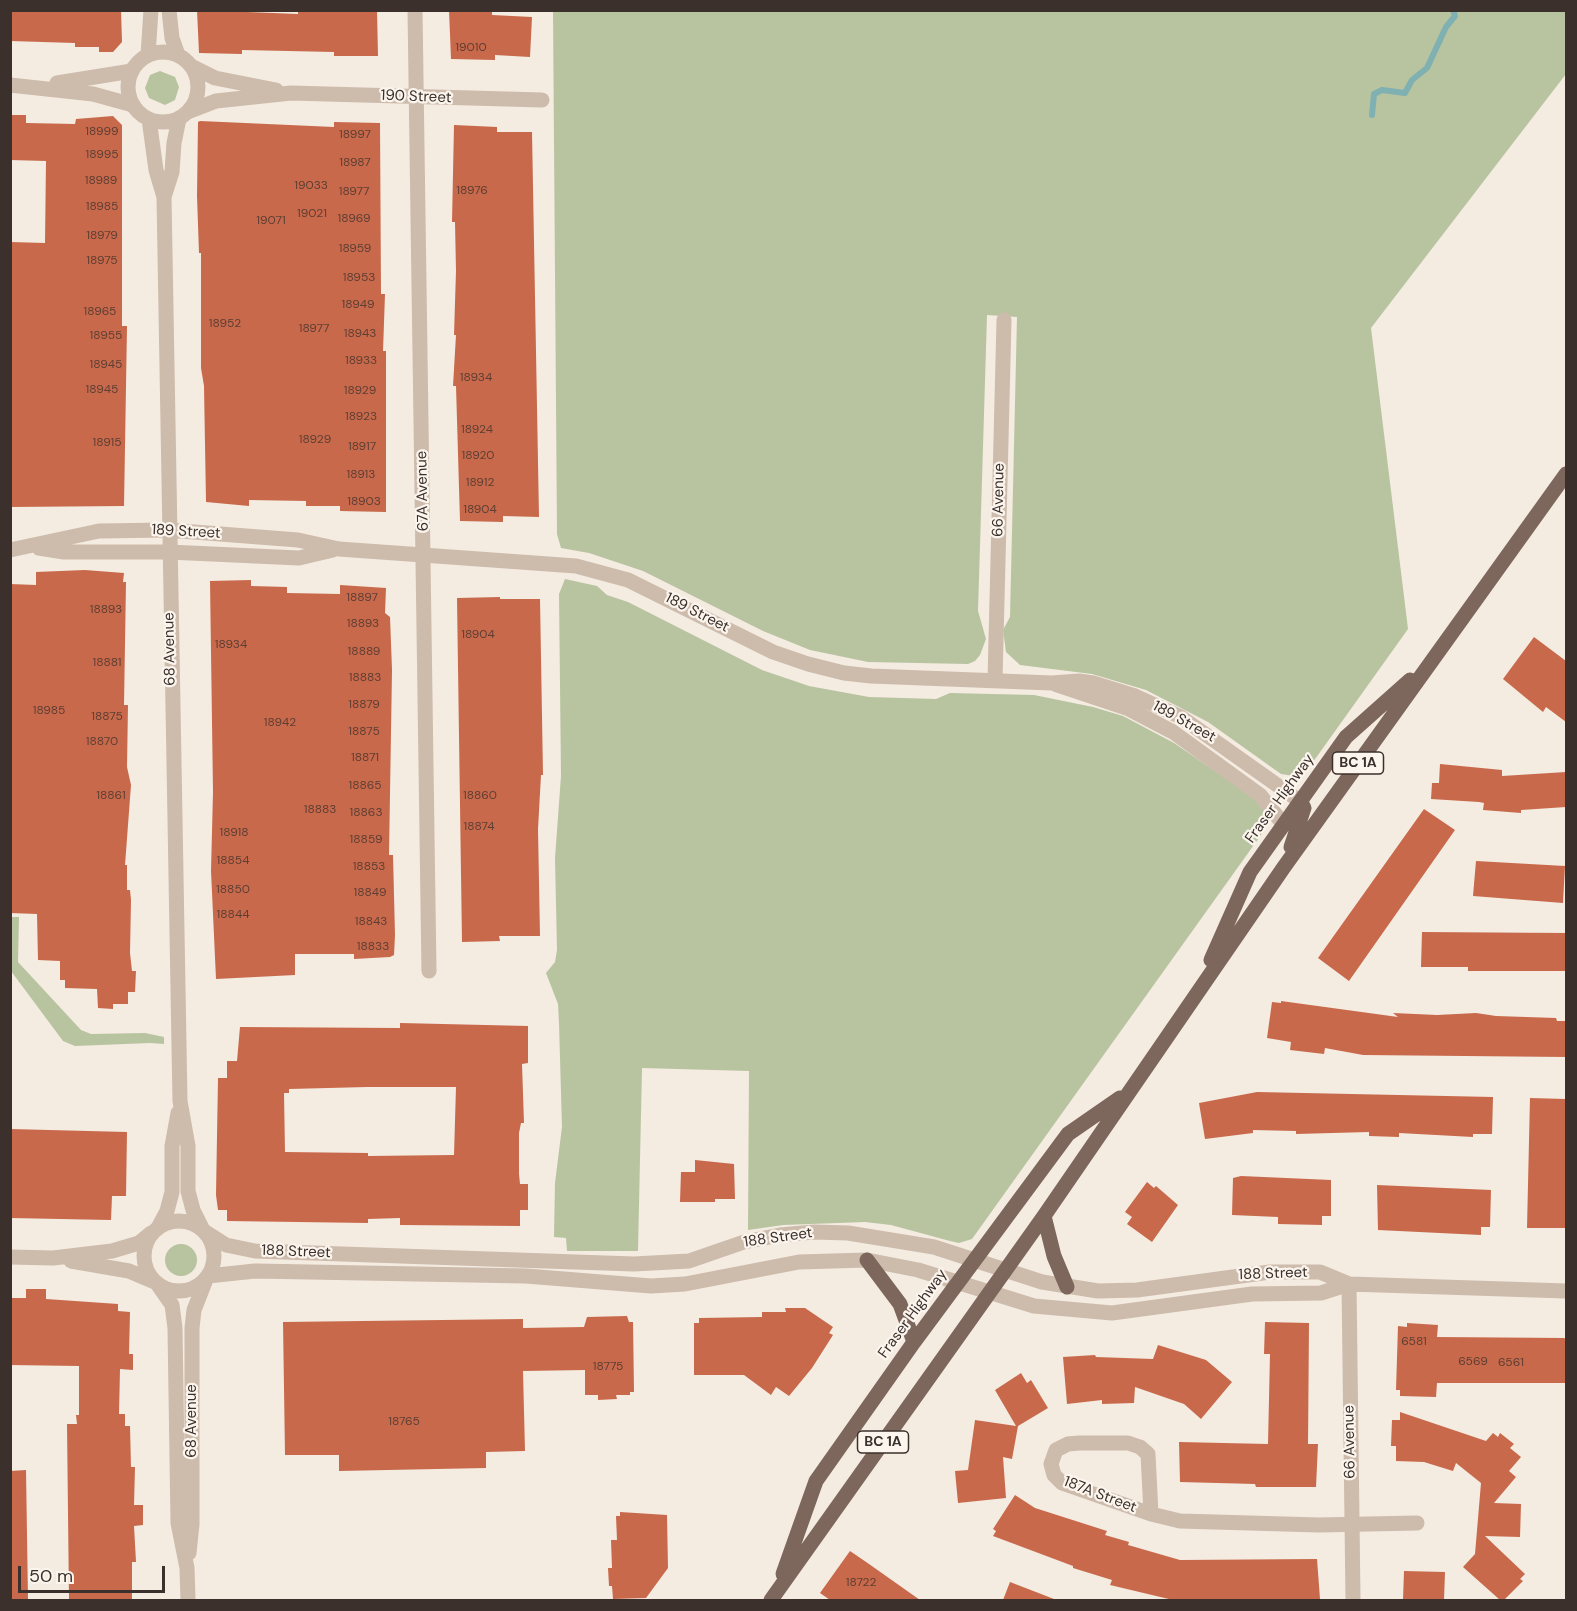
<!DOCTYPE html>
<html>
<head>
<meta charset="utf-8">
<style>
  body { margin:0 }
  #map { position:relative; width:1577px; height:1611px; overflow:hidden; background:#f4ebe1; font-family:"DM Sans",sans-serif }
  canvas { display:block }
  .frame { position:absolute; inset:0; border:12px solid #3b302b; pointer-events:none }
  .scale { position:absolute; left:18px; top:1566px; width:147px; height:27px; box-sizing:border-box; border:3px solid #3b302b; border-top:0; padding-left:8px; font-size:18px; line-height:21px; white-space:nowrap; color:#3b302b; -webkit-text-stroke:4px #fbf5ee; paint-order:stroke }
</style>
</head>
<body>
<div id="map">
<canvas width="1577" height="1611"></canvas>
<div class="frame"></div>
<div class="scale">50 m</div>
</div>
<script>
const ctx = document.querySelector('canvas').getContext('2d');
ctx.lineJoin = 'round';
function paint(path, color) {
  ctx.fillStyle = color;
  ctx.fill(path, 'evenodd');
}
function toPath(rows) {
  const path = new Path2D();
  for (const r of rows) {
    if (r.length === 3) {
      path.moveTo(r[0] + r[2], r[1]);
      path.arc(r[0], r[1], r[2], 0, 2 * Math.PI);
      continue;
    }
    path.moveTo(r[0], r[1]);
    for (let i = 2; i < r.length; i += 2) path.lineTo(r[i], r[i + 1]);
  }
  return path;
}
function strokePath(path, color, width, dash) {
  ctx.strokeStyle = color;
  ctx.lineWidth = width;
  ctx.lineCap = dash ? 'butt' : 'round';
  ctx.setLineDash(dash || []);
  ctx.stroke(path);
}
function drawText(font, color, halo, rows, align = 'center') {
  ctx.font = font + ' "DM Sans",sans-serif';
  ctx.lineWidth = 4.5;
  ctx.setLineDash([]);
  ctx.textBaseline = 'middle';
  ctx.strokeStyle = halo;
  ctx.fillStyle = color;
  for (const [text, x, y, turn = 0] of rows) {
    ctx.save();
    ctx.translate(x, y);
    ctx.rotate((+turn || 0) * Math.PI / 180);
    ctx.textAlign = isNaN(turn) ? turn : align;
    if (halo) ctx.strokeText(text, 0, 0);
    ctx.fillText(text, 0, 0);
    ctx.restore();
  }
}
const green = toPath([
  [553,11,1566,11,1566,74,1371,328,1408,629,1308,769,1294,776,1281,774,1208,722,1146,690,1092,674,1020,665,1006,652,1003,630,1010,617,1017,317,987,315,978,611,986,639,980,655,975,661,968,664,868,662,810,650,763,631,643,571,589,553,561,548,557,534],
  [160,71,175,77,179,87,175,100,165,105,149,98,145,88,150,75],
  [565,579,597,586,607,595,628,602,762,670,809,686,869,697,936,699,950,693,1034,695,1093,707,1123,716,1174,743,1253,797,1263,808,1266,820,1261,835,972,1239,959,1243,950,1241,891,1225,865,1222,783,1225,748,1230,749,1071,642,1068,638,1251,567,1251,566,1238,554,1237,555,1183,562,1127,559,1023,558,1004,546,973,555,962,557,950,555,858,561,776,559,594],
  [10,917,19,917,18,962,81,1030,91,1034,145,1033,164,1037,164,1044,150,1043,75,1046,63,1041,11,971],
  [181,1260,16]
]);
const stream = toPath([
  [1372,115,1374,94,1382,90,1405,93,1412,80,1427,68,1446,27,1455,16,1453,10]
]);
const building = toPath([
  [10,10,121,10,122,42,113,52,99,52,99,47,75,47,75,43,10,41],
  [197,10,298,14,298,10,377,10,378,56,334,56,334,52,242,50,242,54,199,53],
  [449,10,492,11,492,15,532,17,530,57,495,55,495,60,451,59],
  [10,115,26,115,26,123,75,124,76,119,113,116,122,125,122,326,127,326,124,506,10,507,10,242,45,243,46,161,10,160],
  [200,121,334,127,334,122,380,123,381,294,385,294,383,351,386,351,386,512,340,511,340,506,306,506,306,501,249,500,249,506,206,502,204,386,201,368,201,253,199,253,197,196,198,122],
  [454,125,497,127,497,132,532,132,539,517,503,516,503,522,460,521,456,386,453,386,456,335,454,335,456,271,455,222,452,222],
  [85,570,124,573,123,582,126,582,124,705,128,705,127,767,131,785,125,865,127,865,127,890,130,890,131,900,130,953,132,971,136,971,135,992,128,992,128,1004,113,1004,113,1009,98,1008,97,989,65,988,65,980,60,980,60,961,38,960,37,914,10,913,10,584,36,585,36,572],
  [251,580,251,586,287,587,287,593,340,594,340,585,386,588,385,613,390,617,392,670,389,855,393,855,395,935,394,955,390,957,354,959,354,954,295,954,295,975,216,979,211,871,213,792,210,581],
  [500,597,500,599,540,599,543,775,541,775,538,829,540,936,499,936,500,941,462,942,457,598],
  [1534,637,1566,661,1566,722,1546,707,1543,712,1503,679],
  [1440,764,1502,770,1502,776,1566,772,1566,807,1521,810,1521,813,1483,810,1484,803,1479,802,1431,799,1432,783,1439,783],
  [1424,809,1455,830,1349,981,1318,958],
  [1476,861,1565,866,1563,903,1473,896],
  [1422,932,1566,933,1566,971,1468,971,1468,967,1421,967],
  [1281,1001,1398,1017,1393,1013,1437,1015,1476,1013,1496,1016,1556,1018,1557,1021,1566,1021,1566,1057,1363,1055,1325,1048,1324,1054,1290,1050,1291,1042,1267,1038,1272,1002,1281,1003],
  [400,1023,528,1026,528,1063,522,1064,524,1123,521,1123,519,1133,519,1174,520,1184,528,1184,528,1210,520,1210,520,1226,400,1225,400,1218,368,1219,368,1223,227,1221,227,1210,218,1210,216,1195,218,1078,227,1078,227,1061,237,1061,240,1027,400,1028],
  [367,1087,456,1087,454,1155,368,1156,368,1153,285,1152,284,1093,289,1093,289,1089],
  [1257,1092,1493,1097,1492,1134,1473,1134,1473,1137,1399,1133,1399,1137,1369,1136,1369,1132,1296,1134,1296,1131,1253,1130,1253,1133,1205,1139,1199,1103],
  [1530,1098,1566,1099,1565,1228,1527,1228],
  [10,1129,127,1132,126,1196,112,1196,111,1220,10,1218],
  [695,1160,734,1164,735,1199,715,1199,715,1202,680,1202,681,1172,695,1172],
  [1241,1176,1331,1180,1331,1216,1322,1216,1322,1225,1278,1224,1278,1217,1232,1215,1233,1178],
  [1147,1182,1154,1188,1156,1186,1178,1205,1152,1242,1127,1224,1132,1217,1125,1212],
  [1377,1185,1491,1190,1490,1227,1481,1227,1481,1235,1378,1230],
  [26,1289,46,1289,46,1299,118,1304,118,1311,130,1312,129,1354,133,1354,133,1370,120,1369,119,1414,125,1414,125,1426,130,1426,131,1467,135,1467,134,1505,143,1505,143,1525,134,1526,136,1562,132,1562,132,1600,69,1600,67,1424,77,1424,76,1415,79,1415,79,1366,10,1365,10,1298,26,1298],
  [785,1308,805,1308,833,1327,829,1333,833,1335,812,1368,789,1396,776,1387,771,1395,744,1375,694,1375,694,1323,699,1323,699,1318,762,1317,762,1312,786,1312],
  [627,1316,629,1322,633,1322,634,1392,630,1392,630,1395,616,1395,617,1399,598,1400,598,1395,585,1395,585,1370,523,1371,525,1451,486,1452,486,1468,339,1471,339,1455,285,1455,283,1322,523,1319,523,1328,584,1327,587,1317],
  [1265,1322,1309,1323,1308,1444,1318,1444,1316,1487,1256,1487,1255,1484,1180,1482,1179,1442,1268,1444,1270,1354,1264,1354],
  [1407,1323,1438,1325,1437,1337,1564,1338,1566,1339,1566,1383,1437,1383,1436,1397,1400,1396,1400,1390,1396,1390,1398,1326,1407,1327],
  [1158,1345,1206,1360,1232,1382,1201,1419,1184,1404,1135,1387,1134,1403,1102,1404,1102,1400,1067,1404,1063,1357,1095,1355,1096,1357,1153,1359],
  [1021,1373,1027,1383,1031,1380,1048,1408,1018,1426,1012,1459,1003,1457,1006,1498,958,1503,955,1471,968,1470,975,1420,1016,1426,995,1390],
  [1400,1412,1486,1441,1493,1433,1498,1437,1500,1433,1514,1444,1510,1448,1521,1457,1509,1471,1516,1477,1494,1503,1521,1504,1520,1537,1485,1536,1525,1574,1520,1579,1523,1581,1504,1600,1500,1600,1463,1567,1475,1554,1481,1483,1456,1463,1453,1471,1424,1462,1396,1461,1396,1446,1391,1446,1392,1420,1400,1420],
  [26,1470,28,1600,10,1600,10,1471],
  [1015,1495,1035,1508,1107,1531,1105,1535,1129,1542,1128,1545,1180,1560,1317,1559,1320,1599,1173,1600,1110,1585,1112,1580,1073,1568,1073,1566,993,1536,996,1531,993,1529],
  [620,1512,667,1515,668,1568,646,1598,613,1599,612,1586,609,1586,608,1568,612,1568,611,1540,617,1540,616,1516,620,1516],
  [850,1551,869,1564,920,1600,830,1600,820,1593],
  [1404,1571,1445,1572,1444,1600,1403,1600],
  [1010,1582,1054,1599,1053,1600,1003,1600]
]);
const minor = toPath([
  [415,10,429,971],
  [191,66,215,78,276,90],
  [57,83,132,71],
  [10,85,93,94,133,105],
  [190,111,216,101,291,93,542,100],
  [39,548,64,552,168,552],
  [10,550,99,531,168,530],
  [995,680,1004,320],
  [1151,1514,1148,1454,1140,1447,1128,1443,1079,1443,1068,1444,1056,1450,1051,1464,1054,1475,1062,1483,1151,1514,1180,1521,1319,1525,1417,1523]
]);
const tertiary = toPath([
  [169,10,172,38,178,55],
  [163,87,35],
  [148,55,151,10],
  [149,119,156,170,164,197,180,1101,188,1146,188,1191,193,1210,203,1230],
  [164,197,172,172,174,143,179,119],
  [168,530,298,540,339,549,576,566,628,580,773,652,808,664,844,673,871,676,1052,683,1079,681,1093,683,1135,696,1181,717,1301,802],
  [168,552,299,558,333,550],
  [1057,685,1129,709,1173,732,1260,795,1284,825],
  [179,1256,35],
  [158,1228,167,1211,172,1192,172,1146,178,1113],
  [204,1231,226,1245,255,1251,634,1264,689,1261,744,1242,780,1235,814,1232,848,1233,934,1247,1042,1282,1098,1291,1137,1290,1270,1272,1320,1272,1349,1284],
  [10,1257,53,1258,112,1251,139,1243,151,1233],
  [71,1261,129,1271,155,1282],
  [208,1276,255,1271,526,1276,651,1286,685,1284,799,1262,867,1260,918,1270,1034,1306,1112,1313,1252,1294,1321,1293,1349,1284,1566,1291],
  [1349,1284,1353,1600],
  [158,1285,172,1305,175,1328,178,1523,187,1568,188,1600],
  [189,1553,192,1524,192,1328,194,1310,207,1277]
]);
const primary = toPath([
  [1291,847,1304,808,1301,802],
  [1211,960,1250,872,1346,737,1410,680],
  [1044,1216,1054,1256,1067,1287],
  [867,1260,900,1304,914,1342],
  [783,1574,816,1481,914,1342,1068,1134,1120,1098],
  [771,1600,1044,1216,1284,867,1566,474]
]);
const numberNames = [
  ["19010",471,48],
  ["18999",102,132],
  ["18997",355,135],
  ["18995",102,155],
  ["18987",355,163],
  ["18989",101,181],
  ["19033",311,186],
  ["18976",472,191],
  ["18977",354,192],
  ["18985",102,207],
  ["19021",312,214],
  ["18969",354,219],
  ["19071",271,221],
  ["18979",102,236],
  ["18959",355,249],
  ["18975",102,261],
  ["18953",359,278],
  ["18949",358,305],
  ["18965",100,312],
  ["18952",225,324],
  ["18977",314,329],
  ["18943",360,334],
  ["18955",106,336],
  ["18933",361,361],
  ["18945",106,365],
  ["18934",476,378],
  ["18945",102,390],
  ["18929",360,391],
  ["18923",361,417],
  ["18924",477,430],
  ["18929",315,440],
  ["18915",107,443],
  ["18917",362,447],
  ["18920",478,456],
  ["18913",361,475],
  ["18912",480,483],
  ["18903",364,502],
  ["18904",480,510],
  ["18897",362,598],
  ["18893",106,610],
  ["18893",363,624],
  ["18904",478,635],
  ["18934",231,645],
  ["18889",364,652],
  ["18881",107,663],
  ["18883",365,678],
  ["18879",364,705],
  ["18985",49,711],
  ["18875",107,717],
  ["18942",280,723],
  ["18875",364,732],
  ["18870",102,742],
  ["18871",365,758],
  ["18865",365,786],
  ["18861",111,796],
  ["18860",480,796],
  ["18883",320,810],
  ["18863",366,813],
  ["18874",479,827],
  ["18918",234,833],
  ["18859",366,840],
  ["18854",233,861],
  ["18853",369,867],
  ["18850",233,890],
  ["18849",370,893],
  ["18844",233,915],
  ["18843",371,922],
  ["18833",373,947],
  ["6581",1414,1342],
  ["6569",1473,1362],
  ["6561",1511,1363],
  ["18775",608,1367],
  ["18765",404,1422],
  ["18722",861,1583]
];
const shields = [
  [1358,763,51],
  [883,1442,51]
];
const shieldNames = [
  ["BC 1A",1358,763],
  ["BC 1A",883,1442]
];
const streetNames = [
  ["190 Street",416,97,2],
  ["67A Avenue",423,491,-91],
  ["66 Avenue",999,500,-89],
  ["189 Street",186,532,3],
  ["189 Street",697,613,27],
  ["68 Avenue",170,649,-91],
  ["189 Street",1184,722,29],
  ["Fraser Highway",1280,799,-54],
  ["188 Street",778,1238,-8],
  ["188 Street",296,1252,2],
  ["188 Street",1273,1274,-2],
  ["Fraser Highway",913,1314,-54],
  ["68 Avenue",192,1421,-90],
  ["66 Avenue",1350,1442,-91],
  ["187A Street",1100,1495,21]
];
paint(green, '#b8c4a0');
strokePath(stream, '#7fb0b2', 6);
paint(building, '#c8694b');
strokePath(minor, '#cdbbac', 15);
strokePath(tertiary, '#cdbbac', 15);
strokePath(primary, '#7d675c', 15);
drawText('12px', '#5e3e33', null, numberNames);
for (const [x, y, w] of shields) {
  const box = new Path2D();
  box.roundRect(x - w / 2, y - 11, w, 22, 4.5);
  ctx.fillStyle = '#fbf5ee';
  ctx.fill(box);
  strokePath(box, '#3b302b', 1.5);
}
drawText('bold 14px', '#3b302b', null, shieldNames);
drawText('15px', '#3b302b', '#fbf5ee', streetNames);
</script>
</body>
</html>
